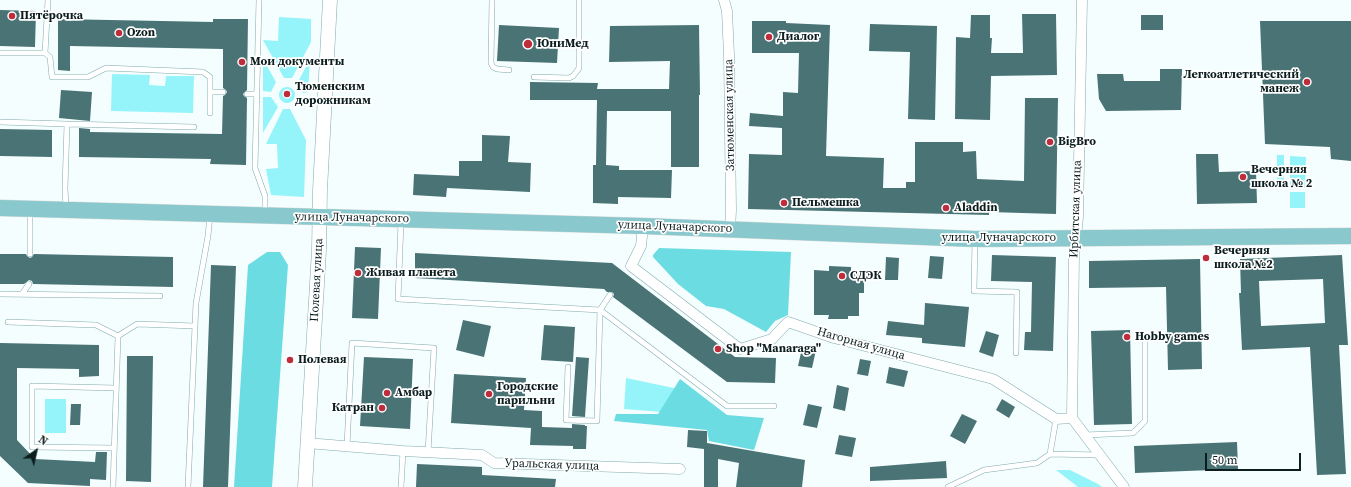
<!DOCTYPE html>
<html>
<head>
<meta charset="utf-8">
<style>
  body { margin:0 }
  #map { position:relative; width:1351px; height:487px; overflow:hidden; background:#f5fefe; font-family:"Source Serif 4",serif }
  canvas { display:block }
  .north { position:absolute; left:16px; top:431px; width:40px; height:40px; -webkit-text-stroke:3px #fff; paint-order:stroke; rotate:34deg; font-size:11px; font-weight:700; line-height:16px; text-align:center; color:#0c1d1e }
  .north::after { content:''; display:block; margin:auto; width:14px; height:18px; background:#0c1d1e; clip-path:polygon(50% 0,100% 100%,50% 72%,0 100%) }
  .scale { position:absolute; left:1205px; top:453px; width:96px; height:18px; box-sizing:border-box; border:2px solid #0c1d1e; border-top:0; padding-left:5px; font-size:12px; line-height:14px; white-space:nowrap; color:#0c1d1e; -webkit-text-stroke:3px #fff; paint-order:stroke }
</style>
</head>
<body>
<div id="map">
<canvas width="1351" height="487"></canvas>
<div class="north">N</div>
<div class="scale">50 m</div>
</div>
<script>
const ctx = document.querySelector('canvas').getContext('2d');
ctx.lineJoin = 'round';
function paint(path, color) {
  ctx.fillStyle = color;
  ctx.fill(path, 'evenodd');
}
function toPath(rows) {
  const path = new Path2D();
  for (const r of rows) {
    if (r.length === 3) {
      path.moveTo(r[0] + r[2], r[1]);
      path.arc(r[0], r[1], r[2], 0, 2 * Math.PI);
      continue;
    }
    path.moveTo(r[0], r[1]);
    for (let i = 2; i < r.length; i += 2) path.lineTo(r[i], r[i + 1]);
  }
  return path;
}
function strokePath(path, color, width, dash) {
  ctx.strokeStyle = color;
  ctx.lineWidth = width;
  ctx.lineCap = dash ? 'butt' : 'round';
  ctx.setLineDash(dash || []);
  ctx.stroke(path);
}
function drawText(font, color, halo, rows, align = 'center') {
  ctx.font = font + ' "Source Serif 4",serif';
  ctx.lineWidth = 3.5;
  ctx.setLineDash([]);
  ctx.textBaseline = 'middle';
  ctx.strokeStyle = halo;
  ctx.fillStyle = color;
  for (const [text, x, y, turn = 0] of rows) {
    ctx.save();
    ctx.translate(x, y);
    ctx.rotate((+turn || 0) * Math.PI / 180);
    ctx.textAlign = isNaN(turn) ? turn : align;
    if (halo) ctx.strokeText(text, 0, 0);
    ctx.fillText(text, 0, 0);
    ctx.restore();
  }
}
const green = toPath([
  [279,17,311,19,311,42,292,78,284,78,263,40,278,41],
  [263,59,276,82,271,92,263,91],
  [310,59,308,92,303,93,298,82],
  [112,74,150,75,149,85,165,86,166,76,194,76,193,113,111,111],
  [287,95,8],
  [263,97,271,97,278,107,263,133],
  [283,109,290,109,306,140,304,197,271,195,266,169,278,168,277,144,266,144],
  [1277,155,1284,155,1284,187,1277,187],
  [1290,156,1306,157,1305,188,1290,188],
  [1290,192,1305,192,1305,208,1290,208],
  [626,378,688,391,688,414,624,409],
  [45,399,66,399,66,433,45,433],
  [1056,470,1070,470,1098,484,1102,487,1078,487]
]);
const forest = toPath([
  [659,248,791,252,788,315,775,321,766,332,724,309,706,306,678,284,653,257,653,255],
  [267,252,280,252,288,265,272,487,234,487,248,265],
  [680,379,727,415,764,418,754,450,709,441,707,430,614,421,616,414,658,414]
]);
const building = toPath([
  [0,10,36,11,35,47,0,46],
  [1022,14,1056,14,1057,75,991,76,990,120,955,119,956,37,970,38,971,15,990,15,990,38,992,38,991,53,1023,53],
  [1141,15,1163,15,1163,30,1141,30],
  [58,19,213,22,213,19,248,19,247,90,243,94,244,96,247,98,246,165,210,164,211,159,79,157,79,128,90,129,90,132,222,134,223,96,225,95,227,92,226,90,223,88,223,49,70,46,70,71,58,70],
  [752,21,786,21,786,23,830,25,826,156,884,158,883,188,906,188,906,182,915,182,915,142,963,142,963,152,976,151,977,179,1024,181,1025,98,1058,98,1056,214,989,212,989,215,748,209,749,154,782,155,782,128,749,126,750,113,783,116,783,92,798,93,799,53,752,53],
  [1260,21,1351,21,1351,161,1331,159,1330,147,1265,144],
  [870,24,937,26,935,120,908,119,910,52,869,51],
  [499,25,559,28,557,63,497,61],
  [699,25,700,95,699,95,699,167,671,167,671,111,607,111,606,165,619,166,619,170,672,170,671,198,618,197,618,204,593,203,593,165,596,165,597,100,530,100,530,82,598,83,597,89,669,89,670,61,609,62,610,26],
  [1160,69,1182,69,1181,110,1106,111,1099,99,1097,74,1123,74,1124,81,1160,81],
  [61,90,92,92,90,121,59,118],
  [0,129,52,130,52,157,0,156],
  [482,135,510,136,508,162,531,163,530,192,447,188,446,197,413,195,414,174,459,176,459,161,482,161],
  [1196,154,1218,154,1219,172,1256,171,1257,203,1197,204],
  [355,247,381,248,378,319,352,318],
  [415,253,612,263,735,357,776,358,775,383,727,382,613,297,614,294,612,292,607,292,604,289,415,278],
  [0,254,26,254,27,256,30,258,32,257,34,254,173,257,173,287,33,284,32,281,29,280,24,284,0,284],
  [992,255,1056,257,1053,351,1024,350,1025,332,1031,332,1032,282,991,281],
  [1342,255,1348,345,1339,345,1346,474,1317,475,1310,347,1242,350,1239,293,1241,293,1240,259],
  [1323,279,1325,323,1261,326,1259,281],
  [930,256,944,257,942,279,928,278],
  [886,257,899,258,898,280,885,280],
  [1200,259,1202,369,1168,370,1166,287,1089,288,1089,261],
  [211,265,236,266,228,487,203,487],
  [829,266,851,267,851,271,864,271,864,293,859,293,859,316,848,316,848,319,828,319,829,315,814,315,814,270,829,271],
  [925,303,969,307,965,347,922,343,922,338,886,335,888,321,924,325],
  [463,320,491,326,484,357,456,350],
  [544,325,575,327,573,362,541,360],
  [1130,330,1132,424,1094,425,1091,331],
  [986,331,999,335,993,357,979,352],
  [0,343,99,345,99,376,79,377,79,369,17,368,17,440,35,459,95,462,96,452,107,452,106,480,90,479,90,486,28,483,0,456],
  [802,348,816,350,812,368,798,366],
  [127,356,153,356,151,482,126,481],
  [364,357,413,359,410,429,360,426],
  [576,357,589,358,585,417,572,416],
  [860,359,871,361,868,376,857,374],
  [889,367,908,371,904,387,886,383],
  [454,374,526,378,524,410,542,411,542,427,572,428,572,424,585,425,585,426,587,426,586,449,573,449,573,446,530,445,531,428,451,423],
  [837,385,849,388,845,411,833,408],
  [1002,399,1015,407,1009,418,996,410],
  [71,404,81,404,80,425,70,425],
  [808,404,822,407,817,428,803,425],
  [962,414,977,421,965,444,950,436],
  [688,430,707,431,707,443,805,460,802,487,736,487,739,463,718,459,718,487,704,487,704,449,687,447],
  [839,435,856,438,852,457,835,454],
  [1237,442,1238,469,1135,473,1134,446],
  [946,461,947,478,870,481,870,467],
  [417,464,482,467,482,475,556,479,555,487,416,487]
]);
const lane = toPath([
  [48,0,45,53,50,57,52,77,88,77,106,68,203,72,210,77,210,113],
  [259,0,255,168,265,196,265,213],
  [492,0,491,63,493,67,497,69,509,70],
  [0,53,45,53],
  [534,77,569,78,573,76,577,71,579,68,579,0],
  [210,92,223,92],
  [247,94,257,94],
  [0,122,67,124,65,188,66,208],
  [67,124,194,127],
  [401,222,398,299,600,310,727,406,774,406],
  [975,240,974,291,1017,292,1016,353],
  [30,254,30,211],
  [0,294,160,296],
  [22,294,29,284],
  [8,322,96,325,118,336],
  [568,367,566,420,597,421,600,310,610,295],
  [1056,419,1050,454,1100,455],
  [1085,435,1133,433,1145,421,1145,336],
  [347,446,352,343,434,348,428,452],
  [114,448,32,447,32,386,116,388],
  [113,487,118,336,137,324,195,326],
  [188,487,196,303,208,236,210,215],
  [401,487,403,451],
  [948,487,984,470,1037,463,1050,454]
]);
const street = toPath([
  [724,0,727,11,729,55,731,210,730,230],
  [643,226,641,246,631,266,740,349,772,339,788,322,834,338,993,379,1056,419,1072,418,1124,487],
  [1072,418,1074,255,1078,217,1082,0],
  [307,443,403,451,482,455,494,463,680,469]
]);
const secondary = toPath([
  [305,487,319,250,320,190,330,0]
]);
const primary = toPath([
  [0,208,643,226,975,239,1351,236]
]);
const markers = [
  [12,16,4,"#bd2d3c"],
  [119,33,4,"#bd2d3c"],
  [769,37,4,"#bd2d3c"],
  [528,44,5,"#bd2d3c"],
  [242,62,4,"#bd2d3c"],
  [1307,82,4,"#bd2d3c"],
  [287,94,4,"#bd2d3c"],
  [1050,142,4,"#bd2d3c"],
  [1243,177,4,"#bd2d3c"],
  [784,203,4,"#bd2d3c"],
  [946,208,4,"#bd2d3c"],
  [1206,258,4,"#bd2d3c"],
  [358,273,4,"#bd2d3c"],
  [842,276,4,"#bd2d3c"],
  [1127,337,4,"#bd2d3c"],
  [718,349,4,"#bd2d3c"],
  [290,360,4,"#bd2d3c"],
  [387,393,4,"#bd2d3c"],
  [489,394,4,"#bd2d3c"],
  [382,408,4,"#bd2d3c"]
];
const poiNames = [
  ["Пятёрочка",20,16],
  ["Ozon",127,33],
  ["Диалог",777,37],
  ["ЮниМед",537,44],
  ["Мои документы",250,62],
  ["Легкоатлетический",1299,75,"right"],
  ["манеж",1299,89,"right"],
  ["Тюменским",295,87],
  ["дорожникам",295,101],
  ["BigBro",1058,142],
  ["Вечерняя",1251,170],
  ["школа № 2",1251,184],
  ["Пельмешка",792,203],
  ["Aladdin",954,208],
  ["Вечерняя",1214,251],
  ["школа №2",1214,265],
  ["Живая планета",366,273],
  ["СДЭК",850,276],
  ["Hobby games",1135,337],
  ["Shop \"Manaraga\"",726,349],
  ["Полевая",298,360],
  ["Городские",497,387],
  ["парильни",497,401],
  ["Амбар",395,393],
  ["Катран",374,408,"right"]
];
const streetNames = [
  ["Затюменская улица",730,115,-91],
  ["Ирбитская улица",1076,209,-88],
  ["улица Луначарского",352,218,1],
  ["улица Луначарского",675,227,2],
  ["улица Луначарского",999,238],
  ["Полевая улица",317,280,-87],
  ["Нагорная улица",861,344,16],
  ["Уральская улица",552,465,2]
];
paint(green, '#94f4fa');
paint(forest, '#6cdce3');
paint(building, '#4a7375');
strokePath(lane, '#80aaad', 6);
strokePath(street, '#80aaad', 11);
strokePath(secondary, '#80aaad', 15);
strokePath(primary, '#d8dbdb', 17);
strokePath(lane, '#fff', 5);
strokePath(street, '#fff', 10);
strokePath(secondary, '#fff', 14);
strokePath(primary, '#89c8cc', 16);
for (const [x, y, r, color] of markers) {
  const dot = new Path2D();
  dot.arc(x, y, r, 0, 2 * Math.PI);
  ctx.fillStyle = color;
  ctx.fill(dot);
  strokePath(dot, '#fff', 1.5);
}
drawText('bold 12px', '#0c1d1e', '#fff', poiNames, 'left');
drawText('12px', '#0c1d1e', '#fff', streetNames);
</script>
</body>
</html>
